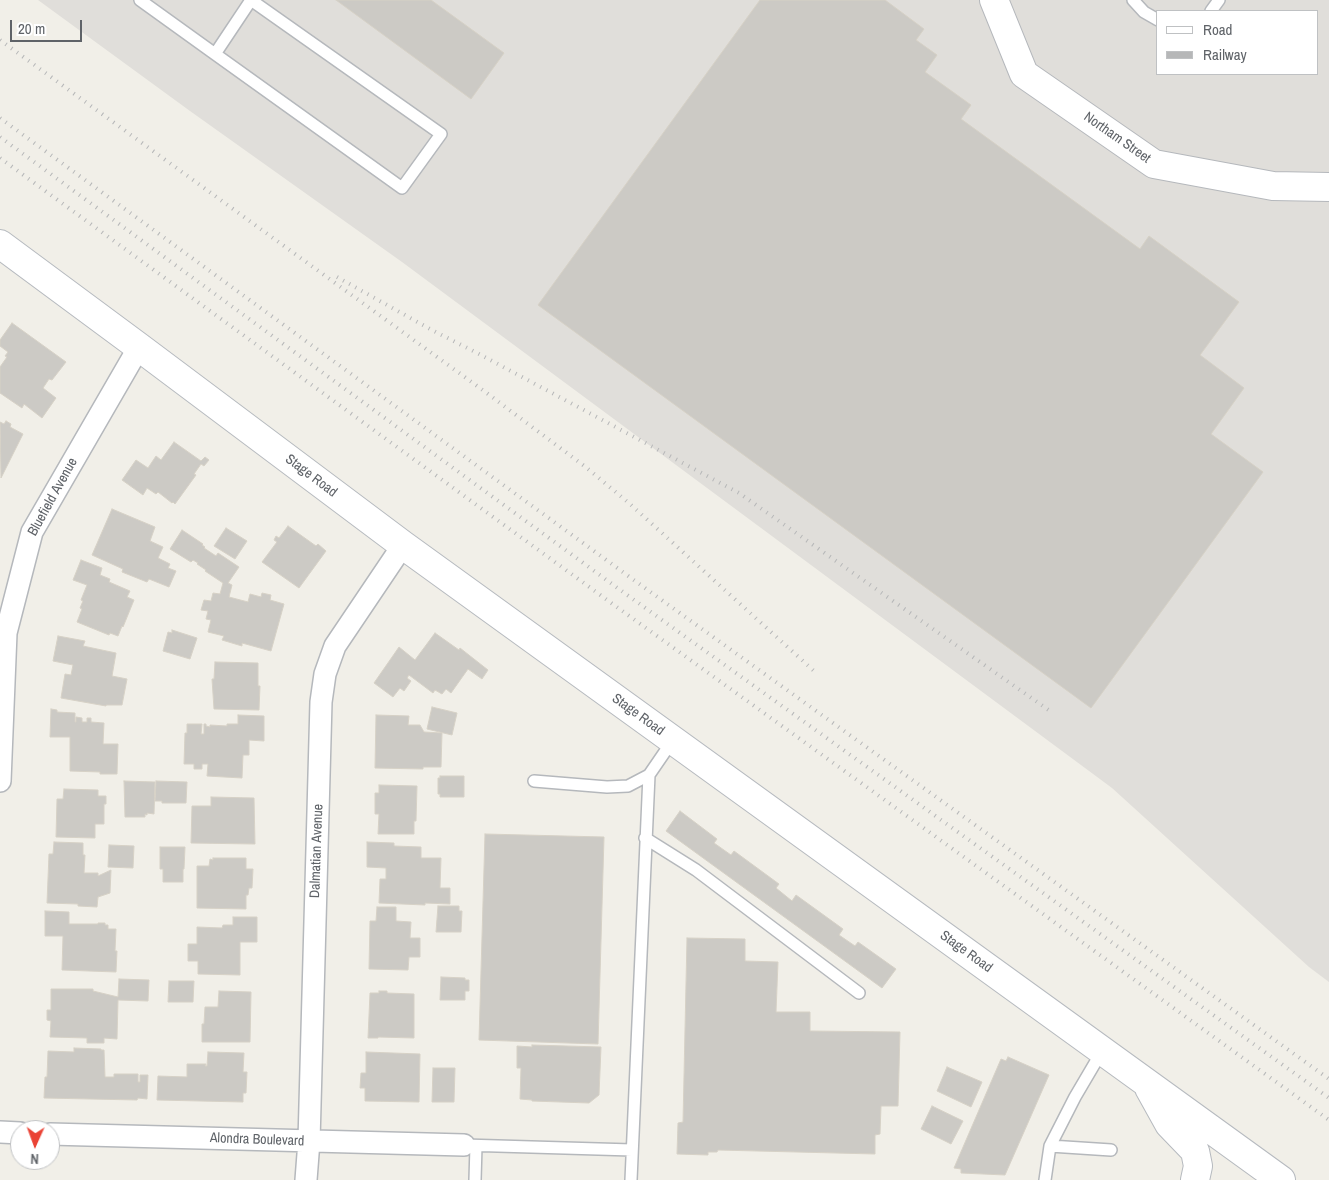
<!DOCTYPE html>
<html>
<head>
<meta charset="utf-8">
<style>
  body { margin:0 }
  #map { position:relative; width:1329px; height:1180px; overflow:hidden; background:#f1efe8; font-family:"Archivo Narrow",sans-serif }
  canvas { display:block }
  .legend { position:absolute; left:1156px; top:10px; width:162px; height:65px; box-sizing:border-box; background:#fff; border:1px solid #bfc1c3; margin:0; padding:6px 9px; list-style:none; font-size:15px; color:#5f6368 }
  .legend li { display:flex; align-items:center; gap:10px; height:25px }
  .legend b { width:25px; border:1px solid #bfc1c3 }
  .north { position:absolute; left:10px; top:1120px; width:50px; height:50px; box-sizing:border-box; background:#fff; border:1px solid #bfc1c3; border-radius:50%; rotate:182deg; font-size:14px; font-weight:700; line-height:20px; text-align:center; color:#5f6368 }
  .north::after { content:''; display:block; margin:auto; width:18px; height:22px; background:#ea4335; clip-path:polygon(50% 0,100% 100%,50% 72%,0 100%) }
  .scale { position:absolute; left:10px; top:20px; width:72px; height:22px; box-sizing:border-box; border:2px solid #5f6368; border-top:0; padding-left:6px; font-size:15px; line-height:18px; white-space:nowrap; color:#5f6368; -webkit-text-stroke:4px #fff; paint-order:stroke }
</style>
</head>
<body>
<div id="map">
<canvas width="1329" height="1180"></canvas>
<ul class="legend">
<li><b style="height:6px;background:#fff"></b>Road</li>
<li><b style="height:6px;background:#b6b7b8"></b>Railway</li>
</ul>
<div class="north">N</div>
<div class="scale">20 m</div>
</div>
<script>
const ctx = document.querySelector('canvas').getContext('2d');
ctx.lineJoin = 'round';
function paint(path, color) {
  ctx.fillStyle = color;
  ctx.fill(path, 'evenodd');
}
function toPath(rows) {
  const path = new Path2D();
  for (const r of rows) {
    path.moveTo(r[0], r[1]);
    for (let i = 2; i < r.length; i += 2) path.lineTo(r[i], r[i + 1]);
  }
  return path;
}
function strokePath(path, color, width, dash) {
  ctx.strokeStyle = color;
  ctx.lineWidth = width;
  ctx.lineCap = dash ? 'butt' : 'round';
  ctx.setLineDash(dash || []);
  ctx.stroke(path);
}
function drawText(font, color, halo, rows, align = 'center') {
  ctx.font = font + ' "Archivo Narrow",sans-serif';
  ctx.lineWidth = 4.5;
  ctx.setLineDash([]);
  ctx.textBaseline = 'middle';
  ctx.strokeStyle = halo;
  ctx.fillStyle = color;
  for (const [text, x, y, turn = 0] of rows) {
    ctx.save();
    ctx.translate(x, y);
    ctx.rotate((+turn || 0) * Math.PI / 180);
    ctx.textAlign = isNaN(turn) ? turn : align;
    if (halo) ctx.strokeText(text, 0, 0);
    ctx.fillText(text, 0, 0);
    ctx.restore();
  }
}
const industrial = toPath([
  [38,0,1329,0,1329,982,1309,967,1112,788,402,262,190,111],
  [1158,11,1318,11,1318,74,1158,74]
]);
const building = toPath([
  [336,0,431,0,504,53,471,99,336,0],
  [760,0,885,0,924,29,916,40,937,55,925,72,971,105,961,119,1140,249,1149,236,1239,302,1200,355,1244,388,1211,434,1263,472,1091,708,538,305,760,0],
  [12,323,66,362,52,380,49,379,43,388,56,398,42,418,24,404,22,408,0,393,0,367,7,357,5,356,8,352,0,346,0,340,12,323],
  [6,421,11,424,10,427,23,434,1,478,0,422,4,424,6,421],
  [174,442,201,461,205,457,209,460,204,466,201,464,194,474,196,475,175,504,173,502,172,503,158,492,156,494,147,488,143,495,122,480,136,460,148,468,156,456,161,460,174,442],
  [112,509,155,527,150,541,163,547,158,558,170,564,168,568,176,571,169,587,149,579,147,582,122,572,123,569,92,555,112,509],
  [288,526,316,546,318,544,326,551,299,588,262,562,277,542,274,540,276,536,279,538,288,526],
  [226,528,247,541,235,559,214,546,226,528],
  [182,530,203,544,202,545,205,547,204,548,216,556,218,553,239,567,228,583,232,585,229,597,248,602,250,594,261,597,262,593,271,595,270,600,284,604,271,651,242,643,242,646,222,640,224,636,208,632,211,620,206,619,208,611,201,610,204,600,211,601,213,593,220,594,223,583,205,571,206,570,197,564,198,563,193,560,191,562,170,549,182,530],
  [81,560,102,568,100,575,110,579,109,582,130,591,127,597,134,600,123,627,122,626,118,636,110,633,109,635,77,622,82,609,80,608,83,601,81,600,87,585,73,580,81,560],
  [172,630,197,638,190,659,163,651,168,632,172,633,172,630],
  [435,633,459,650,460,648,488,670,482,679,468,669,451,693,446,689,442,694,435,690,433,693,409,675,407,678,411,681,404,691,400,688,393,697,374,683,399,647,415,660,435,633],
  [58,636,85,641,83,646,116,653,112,676,127,679,122,705,106,705,106,706,61,698,65,674,71,675,73,665,53,661,58,636],
  [215,662,258,663,258,686,260,686,259,710,214,709,212,679,214,679,215,662],
  [432,707,457,713,452,735,427,729,432,707],
  [51,709,57,710,57,712,75,713,75,722,76,722,76,717,82,718,82,722,87,722,87,718,91,718,91,722,104,723,103,744,118,744,117,774,100,774,100,772,70,771,70,737,50,737,51,709],
  [238,715,264,716,264,741,249,740,249,755,243,755,242,778,207,776,208,764,202,764,202,769,194,769,194,764,184,764,185,733,187,733,187,724,202,724,201,734,204,734,204,724,206,724,206,726,210,727,210,725,227,726,227,724,238,724,238,715],
  [376,715,409,716,408,725,420,725,424,732,442,733,441,767,423,767,423,769,375,768,376,715],
  [440,776,464,776,464,797,440,797,440,794,438,794,438,778,440,778,440,776],
  [124,781,155,782,154,814,147,813,147,815,145,814,145,817,125,817,124,781],
  [156,781,187,782,186,803,162,803,162,801,155,801,156,781],
  [379,785,417,786,416,821,414,821,414,834,378,834,379,814,375,814,375,793,379,793,379,785],
  [64,789,98,790,98,796,106,796,106,804,104,804,104,824,95,824,95,838,56,837,57,799,63,799,64,789],
  [211,797,254,798,255,844,191,843,192,806,211,806,211,797],
  [680,811,717,839,714,843,731,855,734,851,779,884,776,888,792,901,796,895,843,929,839,935,855,946,858,942,896,969,882,988,666,831,680,811],
  [485,834,604,837,598,1044,479,1040,485,834],
  [54,842,83,843,83,855,85,855,84,873,98,873,98,876,111,870,110,893,98,897,97,907,78,906,78,904,47,903,49,854,53,854,54,842],
  [367,842,394,843,394,846,421,847,421,858,441,858,440,888,450,888,450,904,425,903,425,905,379,903,380,879,386,879,386,868,367,867,367,842],
  [109,845,134,846,133,868,108,867,109,845],
  [160,847,185,847,184,869,183,869,183,882,163,882,163,869,160,869,160,847],
  [213,858,246,858,246,869,253,869,252,888,249,888,248,895,246,895,246,909,197,908,197,866,209,866,210,859,213,860,213,858],
  [438,906,459,906,459,911,462,911,461,932,436,932,438,906],
  [377,907,396,907,396,921,411,922,410,938,420,938,420,957,409,957,408,970,369,969,370,921,376,921,377,907],
  [45,911,69,912,69,924,98,924,98,923,105,923,105,925,108,925,108,929,116,929,115,951,117,951,116,972,62,970,63,936,45,936,45,911],
  [233,917,257,917,257,942,240,942,240,975,198,974,198,961,188,961,188,944,197,944,197,927,222,928,223,925,233,925,233,917],
  [687,938,745,939,745,961,778,962,776,1012,810,1012,810,1031,900,1032,898,1106,881,1106,880,1134,875,1135,875,1154,718,1150,717,1152,708,1152,708,1155,677,1154,678,1123,683,1122,687,938],
  [441,977,465,978,465,980,469,980,469,991,465,991,465,1000,440,1000,441,977],
  [119,979,149,980,148,1001,118,1000,117,1039,104,1038,104,1043,87,1043,87,1038,50,1037,51,1021,47,1020,47,1010,51,1010,51,989,93,989,93,991,118,997,119,979],
  [169,981,194,981,193,1002,168,1002,169,981],
  [219,991,251,992,250,1042,202,1042,202,1024,204,1024,205,1007,218,1007,219,991],
  [379,991,387,991,387,993,414,994,414,1038,378,1037,378,1038,368,1038,370,993,379,993,379,991],
  [532,1045,601,1047,599,1095,589,1103,532,1101,532,1100,520,1099,521,1068,517,1068,517,1046,532,1047,532,1045],
  [74,1048,101,1049,101,1050,104,1050,105,1077,114,1077,114,1074,138,1074,138,1082,140,1082,140,1075,148,1075,147,1099,138,1098,137,1100,44,1098,45,1077,47,1077,48,1051,74,1052,74,1048],
  [208,1052,244,1053,243,1072,247,1072,246,1093,243,1093,243,1102,157,1100,158,1076,187,1077,187,1064,206,1064,205,1066,207,1066,208,1052],
  [366,1052,420,1054,419,1102,365,1101,365,1088,360,1088,361,1073,366,1073,366,1052],
  [1008,1057,1049,1075,1005,1175,961,1173,961,1169,954,1168,1001,1059,1006,1061,1008,1057],
  [947,1067,982,1082,971,1107,937,1091,947,1067],
  [433,1068,455,1068,454,1102,432,1102,433,1068],
  [932,1106,963,1121,951,1144,921,1129,932,1106]
]);
const service = toPath([
  [140,0,215,54],
  [251,0,215,54,402,188,441,134,251,0],
  [1133,0,1144,12,1158,20],
  [1211,11,1219,0],
  [534,781,607,787,628,786,649,775],
  [645,838,696,870,859,993],
  [464,1145,632,1150],
  [1050,1146,1111,1150],
  [475,1180,476,1146],
  [631,1180,649,775,673,740],
  [1045,1180,1050,1146,1075,1097,1095,1063,1105,1052]
]);
const minor = toPath([
  [0,781,6,633,32,532,139,347],
  [0,1132,20,1133],
  [50,1134,464,1145],
  [306,1180,309,1141,321,702,325,674,335,646,403,545]
]);
const tertiary = toPath([
  [994,0,1024,74,1154,164,1273,186,1329,187]
]);
const secondary = toPath([
  [0,244,139,347,403,545,1281,1180],
  [1149,1088,1169,1124,1195,1151,1198,1166,1195,1180]
]);
const rail = toPath([
  [0,40,484,391,587,468,630,504,814,671],
  [0,118,631,578,1329,1079],
  [0,137,623,592,1329,1098],
  [0,158,614,605,1329,1120],
  [337,277,430,329,479,354,739,493,1050,711]
]);
const streetNames = [
  ["Northam Street",1117,138,35],
  ["Stage Road",311,476,37],
  ["Bluefield Avenue",53,497,-61],
  ["Stage Road",638,715,36],
  ["Dalmatian Avenue",317,851,-88],
  ["Stage Road",966,952,36],
  ["Alondra Boulevard",257,1140,2]
];
paint(industrial, '#e0deda');
paint(building, '#cccac5');
strokePath(building, '#d6d1c6', 1);
strokePath(service, '#b5b8bc', 14);
strokePath(minor, '#b5b8bc', 24);
strokePath(tertiary, '#b5b8bc', 30);
strokePath(secondary, '#b6babf', 30);
strokePath(service, '#fff', 11);
strokePath(minor, '#fff', 21);
strokePath(tertiary, '#fff', 28);
strokePath(secondary, '#fff', 28);
strokePath(rail, '#b6b7b8', 4, [1, 6]);
drawText('14px', '#5f6368', '#fff', streetNames);
</script>
</body>
</html>
